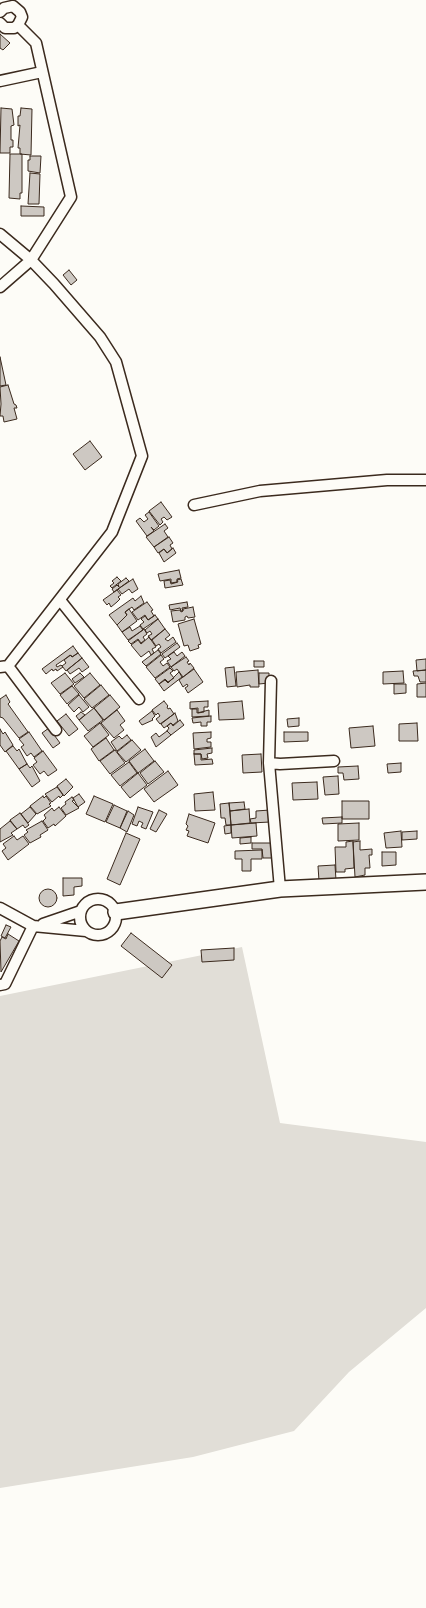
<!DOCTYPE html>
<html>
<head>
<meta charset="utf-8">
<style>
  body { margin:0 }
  canvas { display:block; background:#fdfcf7 }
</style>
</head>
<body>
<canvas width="426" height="1608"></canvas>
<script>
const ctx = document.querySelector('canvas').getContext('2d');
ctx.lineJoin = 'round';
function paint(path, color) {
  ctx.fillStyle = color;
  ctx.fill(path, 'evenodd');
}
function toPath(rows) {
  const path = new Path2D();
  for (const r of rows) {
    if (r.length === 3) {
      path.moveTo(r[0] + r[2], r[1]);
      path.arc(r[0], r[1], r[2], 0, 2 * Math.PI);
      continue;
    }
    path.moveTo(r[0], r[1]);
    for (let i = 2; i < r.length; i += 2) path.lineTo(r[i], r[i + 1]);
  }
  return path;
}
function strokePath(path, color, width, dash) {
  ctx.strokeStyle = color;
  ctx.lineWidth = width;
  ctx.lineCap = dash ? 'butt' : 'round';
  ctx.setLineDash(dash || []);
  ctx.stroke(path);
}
const green = toPath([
  [242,947,280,1123,426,1142,426,1308,349,1372,294,1431,193,1457,0,1488,0,996]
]);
const building = toPath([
  [0,34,10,43,3,50,0,48,0,34],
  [1,108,12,109,14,125,11,126,11,140,13,140,13,147,10,147,10,153,0,153,1,108],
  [21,108,32,109,31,155,20,154,20,148,18,148,20,125,18,126,18,116,20,116,21,108],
  [10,154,22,154,22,193,20,193,20,199,9,198,10,154],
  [30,156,41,156,40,173,28,171,28,160,30,160,30,156],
  [30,173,40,174,39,204,28,204,30,173],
  [21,206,44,207,44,216,21,216,21,206],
  [69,270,77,280,71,285,63,275,69,270],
  [0,357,6,385,0,386,0,357],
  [8,385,14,404,16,405,17,408,14,408,17,419,4,422,3,416,0,416,1,404,0,387,8,385],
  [90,441,102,457,85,470,73,454,90,441],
  [161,502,172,517,167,520,164,517,161,519,163,522,160,525,149,511,161,502],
  [149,512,159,526,154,530,151,527,154,531,147,536,136,521,140,518,144,522,148,519,145,515,149,512],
  [165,524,168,528,164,531,168,537,154,547,146,537,165,524],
  [169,537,173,543,170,545,172,549,167,553,164,549,158,553,154,547,169,537],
  [173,548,176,553,164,562,159,553,164,549,167,553,173,548],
  [179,570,181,578,177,579,177,582,171,583,171,579,160,581,158,574,179,570],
  [117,577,121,581,112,588,110,586,114,583,112,581,117,577],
  [126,578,129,581,114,592,112,589,117,585,119,587,118,584,126,578],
  [133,579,138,589,132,593,129,589,122,594,118,589,133,579],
  [181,579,183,585,165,588,164,581,170,580,171,584,178,582,177,580,181,579],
  [117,590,121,595,118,597,120,599,117,602,111,607,109,603,107,605,103,600,117,590],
  [141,596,144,603,134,610,132,607,125,612,127,615,117,625,109,615,133,598,135,601,141,596],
  [147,602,153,610,151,611,154,616,148,620,145,615,138,620,132,612,147,602],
  [187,602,188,607,182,608,183,611,181,611,180,608,170,610,169,605,187,602],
  [193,607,195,617,188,618,187,616,185,617,185,620,173,622,171,611,180,610,181,612,183,611,183,609,193,607],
  [129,609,137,621,122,632,117,625,127,615,125,612,129,609],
  [155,615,158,619,143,629,140,625,144,622,141,619,145,616,148,620,155,615],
  [158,619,165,629,151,640,148,636,152,634,150,631,147,633,145,630,158,619],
  [194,619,201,644,198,645,199,648,190,651,188,645,184,646,178,624,194,619],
  [140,626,143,630,128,640,122,632,130,627,132,631,140,626],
  [144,629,147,634,143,637,145,640,141,643,138,639,131,644,128,641,144,629],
  [165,629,170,635,165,639,168,641,173,637,176,642,161,653,158,649,161,647,159,644,156,646,152,640,165,629],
  [149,637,156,647,152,649,154,653,151,655,149,651,141,657,131,645,138,640,141,644,149,637],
  [177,643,180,647,165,658,162,654,177,643],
  [73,646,78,653,72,657,71,655,56,665,57,667,61,665,63,667,57,671,56,669,53,671,52,669,46,674,42,669,73,646],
  [158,650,161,654,146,666,142,662,158,650],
  [174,652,177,656,182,652,185,656,171,667,167,661,171,659,168,656,174,652],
  [78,653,82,658,66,671,62,666,66,663,64,660,70,655,72,657,78,653],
  [161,655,164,659,160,662,163,666,167,663,170,667,155,678,146,667,161,655],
  [186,657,189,661,187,662,189,665,190,663,194,668,183,677,177,669,174,671,171,667,186,657],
  [82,658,89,667,82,672,79,668,70,674,67,670,82,658],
  [426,659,426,670,417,671,416,660,426,659],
  [254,661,264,661,264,667,254,667,254,661],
  [234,667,236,686,227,687,225,668,234,667],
  [170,668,173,671,170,673,174,678,168,682,165,679,159,684,155,679,170,668],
  [194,669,203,682,188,693,185,688,188,686,187,684,183,687,179,680,194,669],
  [258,670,259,687,250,687,250,685,237,687,236,672,258,670],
  [426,670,426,682,420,682,418,676,414,676,413,671,426,670],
  [403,671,404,683,383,684,383,672,403,671],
  [179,672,182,677,164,691,159,684,165,680,168,683,179,672],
  [65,673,74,684,60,694,51,683,65,673],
  [80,673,84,677,75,683,72,679,80,673],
  [90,673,100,685,84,698,74,686,90,673],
  [259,673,269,673,269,683,259,684,259,673],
  [426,683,426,697,417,697,417,684,426,683],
  [394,684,406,684,406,693,394,694,394,684],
  [101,685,109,695,92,708,84,699,101,685],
  [72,686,79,694,67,704,60,695,72,686],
  [6,695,10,702,8,704,28,732,19,738,3,718,0,717,0,699,6,695],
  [79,695,89,707,83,712,79,707,74,712,68,705,79,695],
  [110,695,120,707,104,720,94,708,110,695],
  [164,701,168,706,167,707,168,709,170,708,174,714,160,724,156,719,160,716,158,713,156,715,152,710,164,701],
  [208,701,208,707,204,707,204,712,198,713,198,708,190,709,190,702,208,701],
  [242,701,244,719,219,720,218,703,242,701],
  [94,708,103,720,88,731,79,720,94,708],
  [192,709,197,709,197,713,209,710,209,716,192,717,192,709],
  [117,710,125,721,120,725,124,730,114,738,101,723,117,710],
  [152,711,155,716,152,719,153,720,142,725,139,721,152,711],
  [81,712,85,715,79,720,76,716,81,712],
  [175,713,178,721,173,725,171,723,164,728,161,724,175,713],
  [66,714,78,729,69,736,57,721,66,714],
  [211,716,211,722,207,722,207,726,201,726,201,722,193,723,192,718,211,716],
  [299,718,299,726,288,727,287,719,299,718],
  [180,720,184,725,171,735,167,731,169,728,167,726,171,723,173,726,180,720],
  [100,723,109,735,93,747,84,736,100,723],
  [417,723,418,741,399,741,399,724,417,723],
  [373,726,375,746,351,748,349,728,373,726],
  [49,728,60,743,53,748,42,733,49,728],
  [0,729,3,734,5,732,13,745,5,752,0,745,0,729],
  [167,731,171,735,156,747,151,737,156,733,159,737,167,731],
  [29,732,42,751,34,757,31,753,27,756,21,747,24,745,19,739,29,732],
  [211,732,211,738,207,739,207,742,211,742,211,747,194,749,193,733,211,732],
  [284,732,308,732,308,741,284,742,284,732],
  [127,735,131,740,117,751,111,742,119,736,122,739,127,735],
  [106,738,114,750,99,761,91,749,106,738],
  [132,740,141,750,126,762,117,752,132,740],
  [13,746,17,751,19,749,27,764,19,769,6,751,13,746],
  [212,748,212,753,207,754,208,758,202,759,201,754,194,754,194,750,212,748],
  [145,749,154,761,138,773,129,761,145,749],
  [115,750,125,763,110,774,100,761,115,750],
  [43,751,57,770,48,776,44,771,40,774,33,765,37,762,34,758,43,751],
  [194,754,201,754,201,760,212,759,213,764,195,765,194,754],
  [261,754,262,772,243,773,242,755,261,754],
  [155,761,164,772,148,784,140,773,155,761],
  [129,762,137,773,120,786,111,775,129,762],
  [401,763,401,772,388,773,387,764,401,763],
  [27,764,30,768,32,766,40,781,32,787,19,769,27,764],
  [358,766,359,779,344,780,343,773,338,773,338,767,358,766],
  [168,771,178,785,154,802,144,789,168,771],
  [138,773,147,785,130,798,121,787,138,773],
  [338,776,339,794,325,795,323,777,338,776],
  [66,779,73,787,64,796,57,786,66,779],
  [317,782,318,799,293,800,292,783,317,782],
  [57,787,63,795,60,798,59,796,52,802,45,794,57,787],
  [213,792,215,810,195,811,194,794,213,792],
  [79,794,85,802,78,807,73,798,79,794],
  [43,796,44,798,46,796,51,803,49,804,51,806,37,814,30,806,43,796],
  [94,796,113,804,105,822,86,814,94,796],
  [72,797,74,800,72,801,79,808,66,815,61,808,66,804,65,802,72,797],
  [342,801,369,801,369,819,342,819,342,801],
  [244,802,245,809,230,811,229,803,244,802],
  [229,803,231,825,226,825,225,818,221,818,220,804,229,803],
  [114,805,127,811,120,828,106,822,114,805],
  [30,807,36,814,28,823,21,814,30,807],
  [59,807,66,816,55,826,54,824,48,828,43,821,46,818,44,815,52,808,54,811,59,807],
  [138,807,153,812,146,829,141,827,143,823,139,821,137,826,132,824,138,807],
  [249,809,250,823,231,825,230,811,249,809],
  [159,810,167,814,156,832,150,829,159,810],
  [270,810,270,822,251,823,250,819,256,818,256,811,270,810],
  [128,811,134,815,127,832,120,828,128,811],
  [20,813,29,825,25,828,23,825,17,829,10,820,20,813],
  [189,814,215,823,208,843,187,836,189,831,186,830,188,826,186,824,189,814],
  [342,817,342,823,323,824,322,818,342,817],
  [10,821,17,829,11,833,13,835,0,842,0,829,10,821],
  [42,821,48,830,40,835,41,837,30,843,24,835,28,832,26,830,42,821],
  [256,823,257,836,232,838,231,825,256,823],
  [359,823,359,840,338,841,338,824,359,823],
  [231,825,231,833,225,834,224,826,231,825],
  [401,831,402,847,386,848,384,833,401,831],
  [417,831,417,839,402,840,402,832,417,831],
  [126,833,140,839,120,885,107,879,126,833],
  [14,836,17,840,23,836,29,844,8,860,2,851,6,848,3,844,14,836],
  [251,837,251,843,240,844,240,838,251,837],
  [353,841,354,868,345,869,345,872,336,872,335,847,346,847,346,842,353,841],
  [360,841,360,850,372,849,372,855,369,855,370,868,365,868,365,875,355,877,353,842,360,841],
  [252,843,271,843,272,858,263,858,262,849,252,849,252,843],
  [262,850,262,859,251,859,251,871,242,871,242,859,235,859,235,851,262,850],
  [382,852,396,852,396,865,382,866,382,852],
  [335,865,336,880,319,881,318,866,335,865],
  [63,878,82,878,82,886,74,887,74,895,63,896,63,878],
  [48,898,9],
  [6,925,11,927,5,938,1,936,6,925],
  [131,933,172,965,162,978,121,946,131,933],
  [8,934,19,941,1,972,0,941,2,937,6,939,8,934],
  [234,948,234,960,202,962,201,950,234,948]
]);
const street = toPath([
  [0,12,4,8,13,6,20,12,22,17,18,25,14,28,5,28,0,23],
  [0,81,42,72],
  [0,234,31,260,54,284,100,337,116,362,142,456,112,532,8,666,0,667],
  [0,287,31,260,71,197,36,43,18,25],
  [194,505,260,491,387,480,426,480],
  [60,600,139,699],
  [8,666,56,730],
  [271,681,269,763,280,889],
  [269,763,280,764,334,761],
  [98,917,18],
  [0,908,33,926,86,931],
  [43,924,81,911],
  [0,985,5,984,33,926]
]);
const secondary = toPath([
  [116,912,280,889,426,882]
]);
paint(green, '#e1ded7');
paint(building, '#cdc8c2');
strokePath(building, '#3b2a1e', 1);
strokePath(street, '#3b2a1e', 13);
strokePath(secondary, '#3b2a1e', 18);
strokePath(street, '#fdfcf7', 10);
strokePath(secondary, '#fdfcf7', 15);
</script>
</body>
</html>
